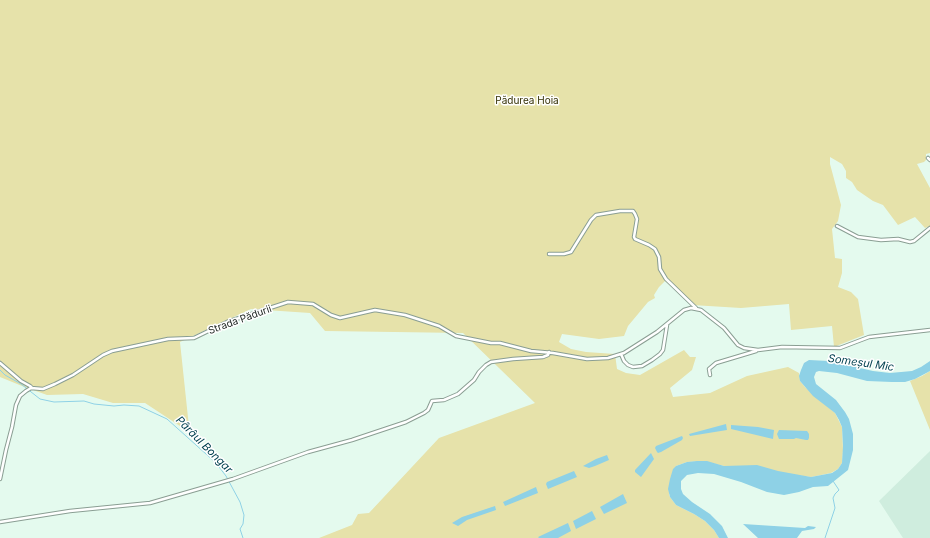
<!DOCTYPE html>
<html>
<head>
<meta charset="utf-8">
<style>
  body { margin:0 }
  canvas { display:block; background:#e4faee }
</style>
</head>
<body>
<canvas width="930" height="538"></canvas>
<script>
const ctx = document.querySelector('canvas').getContext('2d');
ctx.lineJoin = 'round';
function paint(path, color) {
  ctx.fillStyle = color;
  ctx.fill(path, 'evenodd');
}
function toPath(rows) {
  const path = new Path2D();
  for (const r of rows) {
    path.moveTo(r[0], r[1]);
    for (let i = 2; i < r.length; i += 2) path.lineTo(r[i], r[i + 1]);
  }
  return path;
}
function strokePath(path, color, width, dash) {
  ctx.strokeStyle = color;
  ctx.lineWidth = width;
  ctx.lineCap = dash ? 'butt' : 'round';
  ctx.setLineDash(dash || []);
  ctx.stroke(path);
}
function drawText(font, color, halo, rows, align = 'center') {
  ctx.font = font + ' Inter,sans-serif';
  ctx.lineWidth = 3;
  ctx.setLineDash([]);
  ctx.textBaseline = 'middle';
  ctx.strokeStyle = halo;
  ctx.fillStyle = color;
  for (const [text, x, y, turn = 0] of rows) {
    ctx.save();
    ctx.translate(x, y);
    ctx.rotate((+turn || 0) * Math.PI / 180);
    ctx.textAlign = isNaN(turn) ? turn : align;
    if (halo) ctx.strokeText(text, 0, 0);
    ctx.fillText(text, 0, 0);
    ctx.restore();
  }
}
const built = toPath([
  [930,451,930,538,903,538,879,501]
]);
const green = toPath([
  [0,0,930,0,930,153,926,154,926,160,924,162,917,164,930,188,930,226,925,228,915,217,898,225,883,205,873,201,857,190,852,182,846,178,846,171,842,164,830,157,830,164,841,205,838,221,832,229,835,258,842,259,842,273,838,287,851,292,858,299,864,335,834,347,832,326,791,330,789,304,741,308,692,305,665,281,659,287,654,295,655,298,648,302,628,326,624,336,599,339,562,334,559,342,571,349,586,352,615,354,617,369,626,373,640,375,684,350,690,357,696,357,692,370,670,388,673,397,710,393,747,376,788,367,799,373,800,381,805,387,835,413,842,427,843,450,842,463,838,469,831,473,811,477,724,466,703,461,687,462,676,466,669,494,670,497,676,505,694,514,705,521,714,530,719,538,319,538,352,525,358,514,369,513,439,438,535,403,463,333,325,331,310,313,251,309,180,342,189,427,183,428,145,403,113,403,83,394,47,395,22,386,0,377],
  [930,371,930,430,910,381,922,376]
]);
const water = toPath([
  [809,360,829,361,873,371,890,373,912,371,921,367,930,361,930,371,915,379,905,382,892,382,867,381,837,373,819,371,816,372,814,377,816,384,836,400,845,412,849,419,853,434,853,450,848,470,828,486,813,487,799,492,784,495,767,492,741,482,714,474,698,473,687,475,681,481,681,489,683,494,692,502,710,514,722,526,728,538,719,538,714,530,705,521,694,514,676,505,670,497,668,489,670,479,673,469,676,466,687,462,697,461,707,461,724,466,757,465,778,471,811,477,832,473,838,469,842,463,843,446,842,427,839,420,835,413,813,396,800,381,799,376,801,370,804,363],
  [726,424,727,430,690,436,689,434],
  [731,425,758,427,774,430,773,439,731,429],
  [779,430,807,431,809,434,809,438,808,440,806,440,796,438,794,439,779,439,777,434],
  [682,436,683,438,682,440,661,452,658,453,657,452,655,448,656,446],
  [651,453,654,459,641,477,635,472,635,470],
  [607,455,609,460,595,466,589,468,583,466,596,459],
  [574,471,577,477,548,489,546,484,547,482],
  [536,487,538,493,505,506,503,502],
  [623,494,627,503,604,514,600,507],
  [495,506,496,510,467,520,458,526,452,523,462,517],
  [592,511,596,519,576,529,573,521],
  [568,523,571,531,558,538,539,538,538,537],
  [743,524,805,528,808,526,816,527,814,529,802,531,797,538,758,538]
]);
const stream = toPath([
  [0,370,5,375,21,384,40,399,54,402,84,401,94,404,114,406,124,405,139,406,167,419,216,463,226,476,240,502,244,515,243,524,240,529,243,538],
  [825,538,835,508,833,498,835,494,839,490,833,481]
]);
const minor = toPath([
  [928,158,930,160],
  [837,226,858,237,881,240,898,239,910,242,914,241,930,228],
  [549,254,564,254,571,252,591,220,596,215,620,211,633,211,635,214,637,219,634,237,635,239,649,245,655,249,659,257,660,269,666,279,696,308],
  [621,354,624,361,628,365,633,367,642,366,652,360,660,354,663,350,667,325],
  [0,363,21,381,30,386,32,388],
  [710,375,709,369,716,363,756,351],
  [0,479,6,450,12,427,16,405,20,396,26,391,31,388,43,389,55,384,73,375,103,355,112,351,168,339,194,338,227,322,288,302,313,304,331,315,340,318,375,310,405,315,439,326,456,336,491,343,500,343,531,351,553,353,587,359,608,358,624,353,657,332,684,310,691,308,701,310,724,328,738,345,744,348,758,350,782,347,840,348,869,337,930,330],
  [0,522,70,511,150,503,233,479,308,452,352,440,406,422,424,413,428,410,432,401,444,400,458,394,474,380,479,372,486,365,491,362,513,359,543,357,548,355,549,352]
]);
const parkNames = [
  ["Pădurea Hoia",527,101]
];
const streetNames = [
  ["Strada Pădurii",240,320,-20]
];
const waterNames = [
  ["Someșul Mic",861,363,8],
  ["Pârâul Bongar",204,445,45]
];
paint(built, '#cfedde');
paint(green, '#e6e2aa');
paint(water, '#8ed1e6');
strokePath(stream, '#8ed1e6', 1);
strokePath(minor, '#8a9e93', 4.5);
strokePath(minor, '#fff', 2.5);
drawText('10px', '#343003', '#fff', parkNames);
drawText('10px', '#1a221e', '#fff', streetNames);
drawText('italic 11px', '#054352', '#fff', waterNames);
</script>
</body>
</html>
